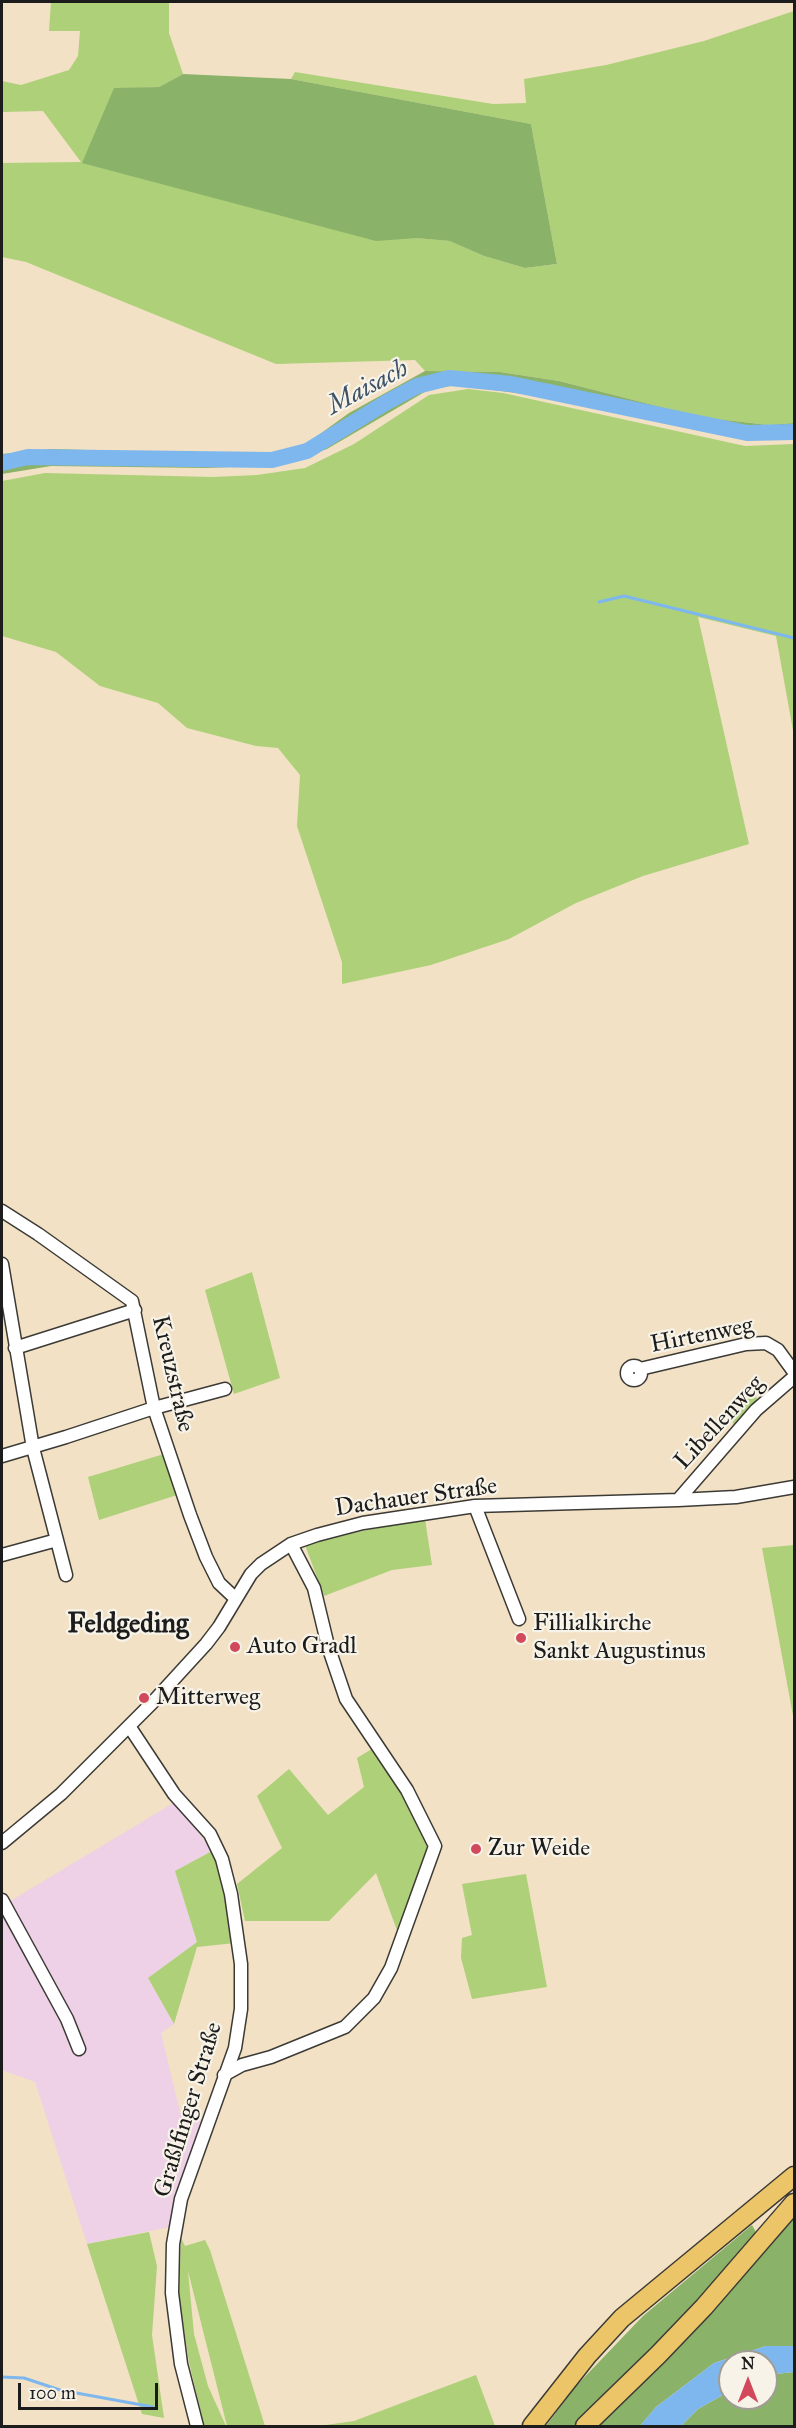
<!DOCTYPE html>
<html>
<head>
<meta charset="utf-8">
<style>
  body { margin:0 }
  #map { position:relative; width:796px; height:2428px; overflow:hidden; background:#f2e1c4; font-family:"IM FELL Great Primer",serif }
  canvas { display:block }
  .frame { position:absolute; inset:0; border:3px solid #1c1c1c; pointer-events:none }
  .north { position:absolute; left:718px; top:2350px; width:60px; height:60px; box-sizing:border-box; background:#f7f3e8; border:2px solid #9f9d96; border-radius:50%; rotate:0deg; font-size:16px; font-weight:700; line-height:24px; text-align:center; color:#1c1c1c }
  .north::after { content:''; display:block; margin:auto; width:21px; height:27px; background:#d1495b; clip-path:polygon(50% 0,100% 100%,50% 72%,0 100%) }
  .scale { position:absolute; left:18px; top:2383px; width:140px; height:27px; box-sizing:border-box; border:3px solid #1c1c1c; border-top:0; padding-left:8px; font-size:18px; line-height:21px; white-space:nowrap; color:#1c1c1c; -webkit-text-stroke:4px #f7f3e8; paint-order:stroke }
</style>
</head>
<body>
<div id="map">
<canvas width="796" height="2428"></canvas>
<div class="frame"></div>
<div class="north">N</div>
<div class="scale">100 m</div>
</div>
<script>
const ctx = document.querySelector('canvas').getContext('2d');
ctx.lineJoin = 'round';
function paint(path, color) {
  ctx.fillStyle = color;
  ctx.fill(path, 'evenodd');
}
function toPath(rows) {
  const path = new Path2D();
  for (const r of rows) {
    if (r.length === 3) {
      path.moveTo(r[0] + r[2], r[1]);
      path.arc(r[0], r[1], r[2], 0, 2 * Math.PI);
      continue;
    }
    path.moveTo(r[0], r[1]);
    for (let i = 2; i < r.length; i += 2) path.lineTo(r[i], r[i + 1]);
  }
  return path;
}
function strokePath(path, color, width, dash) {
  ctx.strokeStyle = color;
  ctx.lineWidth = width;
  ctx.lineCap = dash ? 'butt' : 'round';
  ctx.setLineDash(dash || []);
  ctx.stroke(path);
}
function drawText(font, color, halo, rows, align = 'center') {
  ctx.font = font + ' "IM FELL Great Primer",serif';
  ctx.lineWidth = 4.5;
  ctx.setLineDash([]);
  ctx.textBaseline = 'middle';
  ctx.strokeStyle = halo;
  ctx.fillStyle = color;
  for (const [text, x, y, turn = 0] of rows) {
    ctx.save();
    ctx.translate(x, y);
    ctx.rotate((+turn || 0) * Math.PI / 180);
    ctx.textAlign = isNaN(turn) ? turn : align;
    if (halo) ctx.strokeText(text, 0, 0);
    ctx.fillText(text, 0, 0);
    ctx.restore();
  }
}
const built = toPath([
  [175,1802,212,1851,175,1871,197,1942,148,1978,174,2024,161,2033,180,2112,202,2119,169,2227,87,2244,35,2082,2,2070,2,1906]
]);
const green = toPath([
  [51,2,169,2,169,33,183,74,159,87,114,89,416,238,451,241,484,256,525,268,557,264,531,124,291,79,295,72,493,104,526,103,524,79,606,65,704,41,794,11,794,423,768,425,700,417,559,381,500,372,425,371,415,360,276,364,26,262,2,257,2,163,81,162,43,111,2,112,2,81,21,85,69,70,78,56,80,31,49,31],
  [468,389,503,393,745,446,794,444,794,736,776,636,698,617,749,844,643,876,576,903,509,939,431,965,342,984,342,962,297,826,300,775,278,748,256,746,187,728,158,703,100,686,56,652,2,636,2,481,45,473,212,477,257,475,305,468,354,444,429,395],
  [252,1272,280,1378,234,1394,205,1290],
  [756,1396,758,1403,734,1426,728,1405],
  [164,1454,177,1495,99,1520,88,1477],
  [425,1519,432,1565,392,1570,324,1596,305,1545,367,1530],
  [794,1545,794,1721,762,1548],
  [375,1747,434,1845,398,1933,376,1873,329,1921,245,1921,237,1884,282,1848,257,1796,289,1769,328,1815,364,1787,357,1758],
  [212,1851,217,1864,235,1943,197,1947,174,2024,148,1978,197,1942,175,1871],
  [526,1874,547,1987,472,1999,461,1958,462,1938,472,1935,462,1884],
  [149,2232,157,2266,152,2335,164,2418,142,2414,87,2244],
  [181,2238,185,2246,205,2240,210,2250,265,2426,227,2426,188,2271,194,2334,208,2386,226,2426,204,2426,189,2362,179,2297],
  [476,2375,495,2426,319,2426,354,2421]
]);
const forest = toPath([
  [183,74,291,79,531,124,557,264,525,268,484,256,450,241,416,238,376,241,82,163,114,88,159,87],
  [425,371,500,372,559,381,700,417,768,425,794,423,794,435,753,440,575,401,456,385,428,390,327,449,280,465,206,468,51,466,2,474,2,454,51,449,263,455,302,447,349,413],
  [794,2217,794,2346,766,2346,714,2363,656,2407,640,2426,598,2426,694,2331],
  [752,2225,758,2236,729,2271,595,2408,573,2426,546,2426,575,2387,643,2316],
  [794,2372,794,2426,681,2426,698,2409,730,2391,730,2398,766,2398,766,2375]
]);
const water = toPath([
  [766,2346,794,2346,794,2372,766,2375,766,2362,730,2362,730,2391,698,2409,681,2426,640,2426,656,2407,714,2363]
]);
const stream = toPath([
  [599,602,624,596,794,638],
  [2,2377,24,2378,60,2390,153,2407]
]);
const river = toPath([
  [2,463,28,457,272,460,307,451,387,402,417,386,449,378,511,384,747,433,794,432]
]);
const minor = toPath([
  [2,1211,38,1234,132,1301,154,1408,190,1515,206,1557,219,1583,236,1599],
  [2,1264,33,1448,66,1575],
  [15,1348,135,1310],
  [634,1373,7],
  [640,1369,746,1344,766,1343,778,1350,794,1372],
  [2,1456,66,1437,154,1408,225,1389],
  [678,1500,756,1410,794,1377],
  [475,1506,519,1619],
  [2,1555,57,1540],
  [129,1726,174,1794,210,1834,222,1859,231,1894,241,1964,241,2009,235,2048,181,2199,173,2244,172,2293,181,2364,197,2426],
  [2,1843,61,1794,152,1703,206,1644,219,1627,251,1574,261,1564,291,1544,317,1535,363,1523,475,1506,678,1500,736,1497,794,1487],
  [2,1900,67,2019,79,2049],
  [224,2075,242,2065,271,2057,345,2027,374,1998,391,1968,435,1846,407,1790,346,1699,328,1646,314,1588,291,1544]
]);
const highway = toPath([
  [532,2426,587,2356,622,2318,794,2176],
  [585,2426,658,2355,704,2307,794,2203]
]);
const markers = [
  [521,1638,6,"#d1495b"],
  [235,1647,6,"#d1495b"],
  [144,1698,6,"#d1495b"],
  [476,1849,6,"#d1495b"]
];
const streetNames = [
  ["Hirtenweg",702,1336,-11],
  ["Kreuzstraße",172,1374,77],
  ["Libellenweg",720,1423,-47],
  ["Dachauer Straße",416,1498,-8],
  ["Graßlfinger Straße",189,2110,-73]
];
const poiNames = [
  ["Fillialkirche",533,1624],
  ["Sankt Augustinus",533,1652],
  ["Auto Gradl",247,1647],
  ["Mitterweg",156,1698],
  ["Zur Weide",488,1849]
];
const waterNames = [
  ["Maisach",368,388,-28]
];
const quarterNames = [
  ["Feldgeding",128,1625]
];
paint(built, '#eed0e7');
paint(green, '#add079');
paint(forest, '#8ab269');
paint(water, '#7eb7ee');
strokePath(stream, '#7eb7ee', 3);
strokePath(river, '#7eb7ee', 16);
strokePath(minor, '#3c3a35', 15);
strokePath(highway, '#3c3a35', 21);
strokePath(minor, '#fff', 12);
strokePath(highway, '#ecc569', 18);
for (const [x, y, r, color] of markers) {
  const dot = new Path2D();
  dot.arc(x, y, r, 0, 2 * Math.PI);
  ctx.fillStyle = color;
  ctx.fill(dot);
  strokePath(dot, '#f7f3e8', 2);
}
drawText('24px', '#1c1c1c', '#f7f3e8', streetNames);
drawText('24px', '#1c1c1c', '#f7f3e8', poiNames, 'left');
drawText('italic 26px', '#3e5266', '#f7f3e8', waterNames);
drawText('bold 27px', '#1c1c1c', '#f7f3e8', quarterNames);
</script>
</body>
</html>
